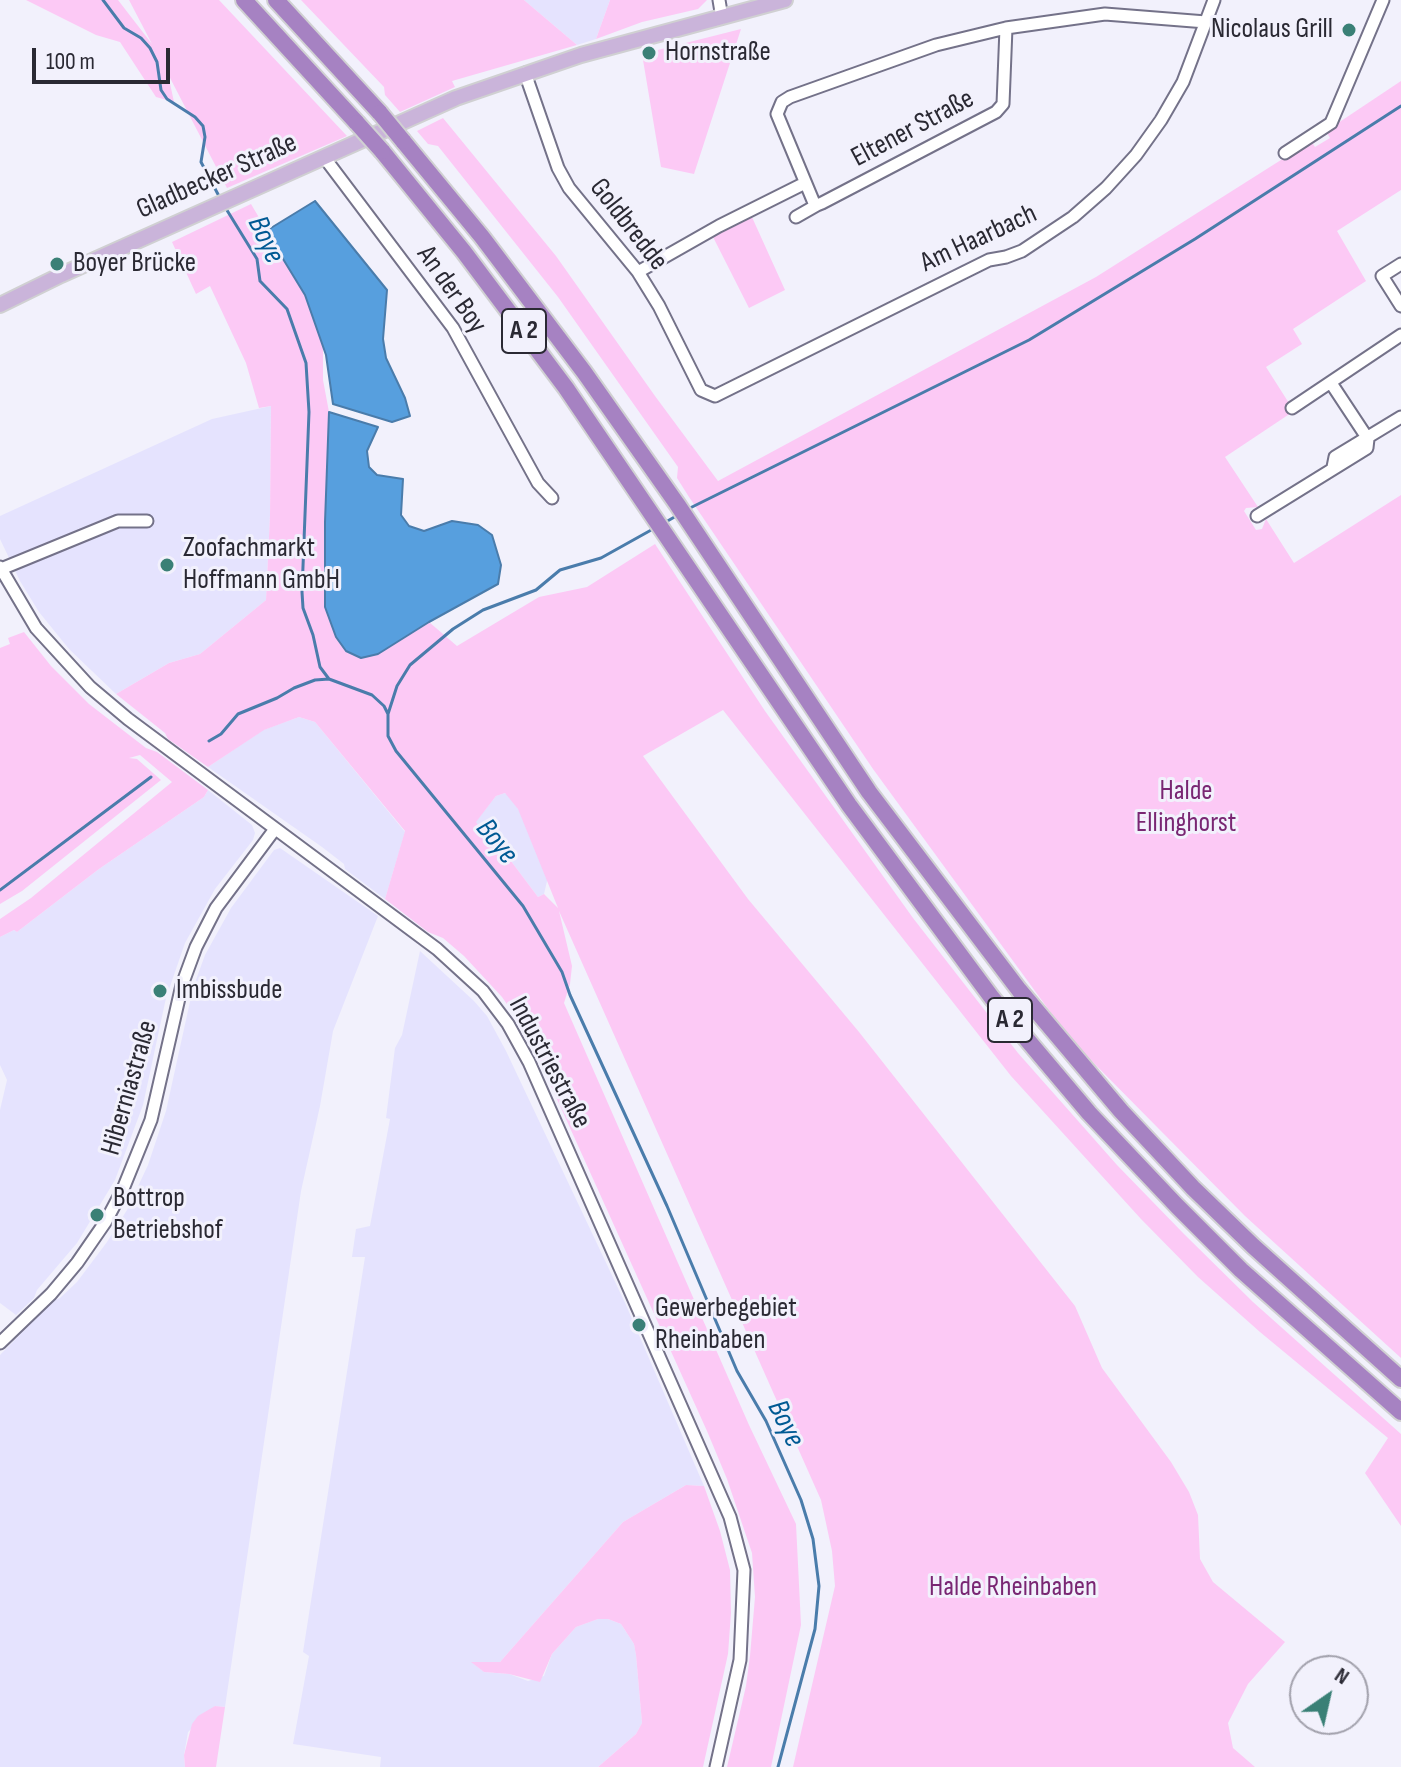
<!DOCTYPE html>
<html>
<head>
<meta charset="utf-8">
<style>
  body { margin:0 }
  #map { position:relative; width:1401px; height:1767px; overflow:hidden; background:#f2f1fc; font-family:"Sofia Sans Condensed",sans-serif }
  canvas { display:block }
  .north { position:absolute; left:1289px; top:1655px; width:80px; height:80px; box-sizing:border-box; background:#f2f1fc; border:2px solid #a2a1ac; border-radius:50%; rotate:34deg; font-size:22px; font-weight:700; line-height:32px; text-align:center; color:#2a2933 }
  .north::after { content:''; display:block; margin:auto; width:28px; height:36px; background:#3a8076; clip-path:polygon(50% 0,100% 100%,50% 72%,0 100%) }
  .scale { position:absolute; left:32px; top:48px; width:138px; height:36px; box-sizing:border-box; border:4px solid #2a2933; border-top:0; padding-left:10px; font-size:24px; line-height:28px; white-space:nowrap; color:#2a2933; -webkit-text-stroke:6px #f2f1fc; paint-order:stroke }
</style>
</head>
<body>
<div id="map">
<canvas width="1401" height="1767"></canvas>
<div class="north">N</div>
<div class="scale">100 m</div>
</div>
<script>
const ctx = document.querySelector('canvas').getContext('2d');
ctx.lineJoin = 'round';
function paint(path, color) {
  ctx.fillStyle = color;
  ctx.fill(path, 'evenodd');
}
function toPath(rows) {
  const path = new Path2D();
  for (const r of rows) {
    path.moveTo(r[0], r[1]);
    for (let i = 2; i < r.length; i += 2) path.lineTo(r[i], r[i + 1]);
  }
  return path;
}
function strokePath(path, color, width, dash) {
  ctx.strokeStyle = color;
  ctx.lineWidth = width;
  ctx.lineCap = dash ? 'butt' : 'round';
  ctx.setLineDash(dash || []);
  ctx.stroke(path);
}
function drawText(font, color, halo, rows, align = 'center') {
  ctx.font = font + ' "Sofia Sans Condensed",sans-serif';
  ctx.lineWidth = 6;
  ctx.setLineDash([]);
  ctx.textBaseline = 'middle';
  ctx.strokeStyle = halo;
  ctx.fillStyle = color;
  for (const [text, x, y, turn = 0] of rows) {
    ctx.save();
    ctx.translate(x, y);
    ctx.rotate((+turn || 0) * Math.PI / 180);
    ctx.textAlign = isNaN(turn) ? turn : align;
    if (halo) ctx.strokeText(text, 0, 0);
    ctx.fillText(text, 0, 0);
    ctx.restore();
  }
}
const built = toPath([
  [524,0,610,0,596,39,577,45],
  [271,406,270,515,266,600,200,654,169,663,116,694,69,649,39,612,20,581,0,539,0,516,212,419],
  [299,717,315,722,405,832,385,899,345,869,344,864,322,847,208,767,263,730],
  [208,790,252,825,255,833,253,840,215,889,185,943,166,998,143,1105,115,1180,77,1243,37,1290,34,1298,16,1315,0,1303,0,1110,7,1080,0,1065,0,937,14,930,17,932,99,869,204,797],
  [505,793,510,796,552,860,544,894,538,897,496,841,482,831,475,822,496,796],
  [280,848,378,916,333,1031,320,1106,301,1191,225,1707,215,1706,188,1732,184,1755,185,1767,0,1767,0,1355,53,1301,60,1298,77,1282,107,1242,127,1210,148,1165,166,1111,193,988,205,955,231,908,274,850],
  [420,951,474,1001,487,1016,506,1051,626,1305,704,1486,686,1485,623,1522,500,1662,472,1662,484,1672,509,1674,528,1681,544,1676,552,1654,576,1627,598,1619,608,1619,621,1624,634,1644,636,1655,642,1723,636,1734,598,1767,380,1767,381,1757,293,1744,309,1656,303,1652,365,1257,352,1257,356,1229,370,1226,390,1119,386,1118,395,1048,402,1035]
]);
const green = toPath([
  [26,0,118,0,152,44,129,0,219,0,347,136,227,188,168,74,174,102,156,97,120,42,96,35],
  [301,0,524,0,577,45,452,81,455,87,400,112,385,95,384,87],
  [610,0,707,0,698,9,642,22,596,39],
  [741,29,694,174,661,167,642,54],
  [1401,81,1401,190,1337,231,1366,281,1293,329,1302,344,1266,367,1294,411,1225,457,1258,507,1246,508,1244,511,1256,530,1262,529,1266,519,1294,563,1401,495,1401,1358,1245,1216,1070,1039,873,769,689,497,677,478,678,467,558,297,438,146,428,144,417,131,443,118,556,256,655,396,718,481,1096,277,1311,141,1315,147,1330,138,1327,133,1332,129,1332,127],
  [251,204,305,295,323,345,323,380,329,412,325,522,378,654,429,622,457,646,539,597,587,587,655,544,765,711,913,918,1018,1053,1117,1165,1184,1234,1253,1302,1401,1434,1401,1526,1365,1473,1388,1438,1260,1332,1198,1277,1141,1219,1011,1076,723,710,643,756,748,899,859,1032,1075,1306,1102,1368,1171,1462,1189,1492,1198,1515,1200,1559,1213,1582,1285,1642,1248,1684,1228,1723,1233,1748,1255,1767,793,1767,835,1586,832,1551,821,1500,559,911,572,966,570,984,564,1003,749,1425,796,1524,801,1625,771,1767,727,1767,746,1686,750,1656,755,1597,752,1553,727,1479,707,1431,528,1035,502,997,464,956,443,938,428,932,385,899,405,831,315,722,299,717,264,730,208,767,168,739,165,733,116,694,169,663,200,654,266,600,270,515,271,406,259,408,246,363,210,286,196,294,172,242],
  [505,793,518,809,558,908,544,894,538,897,496,841,482,831,476,822,496,796],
  [751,215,785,290,749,308,712,235],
  [24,632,51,666,89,704,146,748,157,752,208,790,204,797,99,869,17,932,14,930,0,937,0,919,31,898,172,782,140,755,129,758,137,759,161,780,22,891,0,904,0,648,10,644,8,638],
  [686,1485,704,1486,720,1531,730,1570,731,1613,728,1654,703,1767,598,1767,636,1734,642,1723,636,1655,634,1644,621,1624,608,1619,598,1619,576,1627,552,1654,540,1682,509,1674,484,1672,471,1662,500,1662,623,1522],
  [215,1706,225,1707,216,1767,185,1767,184,1755,192,1724,198,1716]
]);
const water = toPath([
  [315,201,387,290,383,339,386,358,405,398,410,416,392,422,333,404,326,355,305,295,266,231,315,201],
  [329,412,378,427,367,451,369,467,377,475,403,479,401,515,409,526,424,531,452,521,478,525,492,535,501,565,498,584,429,622,378,654,361,658,346,651,336,637,325,607,325,522,329,412]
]);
const stream = toPath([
  [103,0,124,28,141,38,150,48,157,62,161,90,167,99,195,117,203,126,205,137,201,162,221,200],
  [225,207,257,259,260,281,287,309,306,363,309,412,302,592,303,608,313,635,320,667,329,679,372,695,384,706,388,714,388,736,396,751,523,906,562,972,570,995,667,1206,737,1371,766,1421,801,1500,813,1539,819,1586,815,1629,778,1767],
  [688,509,1029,340,1195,239,1401,106],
  [664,523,678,515],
  [388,714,397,686,410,665,453,629,483,610,536,590,560,570,601,558,653,529],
  [209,741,221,734,238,714,277,698,294,688,315,680,329,679],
  [0,890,151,777]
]);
const minor = toPath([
  [719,0,722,18],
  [1006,28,1003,104,996,112,822,203,817,205,814,203,777,114,782,102,790,97,936,45,1006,28,1105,14,1206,22],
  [525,73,558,168,569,188,638,272,659,306,701,390,715,396,989,260,1006,257,1022,251,1073,217,1106,188,1136,155,1161,120,1183,82,1214,0],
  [1285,153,1331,123,1383,0],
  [324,157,453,328,538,483,552,498],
  [796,217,817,205],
  [1401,264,1382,276,1401,306],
  [638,272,719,226,805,183],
  [1292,408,1401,335],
  [1333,467,1335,457,1401,417],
  [1257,516,1367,448,1368,439,1331,383],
  [0,567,36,628,90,687,128,719,437,949,483,991,508,1024,529,1062,730,1517,744,1570,740,1660,716,1767],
  [1,569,118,521,147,521],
  [0,1343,51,1294,77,1263,106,1221,123,1189,151,1120,182,985,196,947,216,908,275,829]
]);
const major = toPath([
  [0,305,61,275,456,98,581,55,785,0]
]);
const highway = toPath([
  [244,0,357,123],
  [276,0,380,113],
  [403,141,482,237,584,372,677,504,869,792,1019,990,1121,1111,1193,1188,1253,1246,1401,1379],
  [382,151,464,252,566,388,849,805,992,998,1089,1113,1177,1206,1241,1270,1401,1412]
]);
const highwayBridge = toPath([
  [380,113,403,141],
  [357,123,382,151]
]);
const markers = [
  [1349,30,8,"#3a8076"],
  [649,53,8,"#3a8076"],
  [57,264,8,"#3a8076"],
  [167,565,8,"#3a8076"],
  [160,991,8,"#3a8076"],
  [97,1215,8,"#3a8076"],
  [639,1325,8,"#3a8076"]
];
const shields = [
  [524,331,44],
  [1010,1020,44]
];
const shieldNames = [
  ["A 2",524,331],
  ["A 2",1010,1020]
];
const poiNames = [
  ["Nicolaus Grill",1333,30,"right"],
  ["Hornstraße",665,53],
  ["Boyer Brücke",73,264],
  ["Zoofachmarkt",183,549],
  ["Hoffmann GmbH",183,581],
  ["Imbissbude",176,991],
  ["Bottrop",113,1199],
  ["Betriebshof",113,1231],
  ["Gewerbegebiet",655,1309],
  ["Rheinbaben",655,1341]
];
const streetNames = [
  ["Eltener Straße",913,129,-28],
  ["Gladbecker Straße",217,177,-24],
  ["Goldbredde",628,225,52],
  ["Am Haarbach",979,239,-25],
  ["An der Boy",451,290,55],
  ["Industriestraße",549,1063,62],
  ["Hiberniastraße",130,1088,-74]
];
const parkNames = [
  ["Halde",1186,792],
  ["Ellinghorst",1186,824],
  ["Halde Rheinbaben",1013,1588]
];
const waterNames = [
  ["Boye",265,240,65],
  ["Boye",496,842,51],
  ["Boye",785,1424,64]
];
paint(built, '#e5e3fe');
paint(green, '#fcc9f5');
paint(water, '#579fde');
strokePath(water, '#4a7cab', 2);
strokePath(stream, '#4a7cab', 3);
strokePath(minor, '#747289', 15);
strokePath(major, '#d0d0d2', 18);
strokePath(highway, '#d0d0d2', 20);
strokePath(minor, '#fff', 11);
strokePath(major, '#cab4da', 14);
strokePath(highway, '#a682c2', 16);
strokePath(highwayBridge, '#d0d0d2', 20, []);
strokePath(highwayBridge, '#a682c2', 16);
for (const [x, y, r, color] of markers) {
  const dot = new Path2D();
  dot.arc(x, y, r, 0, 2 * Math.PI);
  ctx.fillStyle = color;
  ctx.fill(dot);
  strokePath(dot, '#f2f1fc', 3);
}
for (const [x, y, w] of shields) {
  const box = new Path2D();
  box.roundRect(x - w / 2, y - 22, w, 44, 6);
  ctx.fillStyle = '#f2f1fc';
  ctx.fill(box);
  strokePath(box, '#2a2933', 2);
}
drawText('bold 26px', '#2a2933', null, shieldNames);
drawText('28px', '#2a2933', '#f2f1fc', poiNames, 'left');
drawText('28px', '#2a2933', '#f2f1fc', streetNames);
drawText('28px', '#792673', '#f2f1fc', parkNames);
drawText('italic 30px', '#005a94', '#f2f1fc', waterNames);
</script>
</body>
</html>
